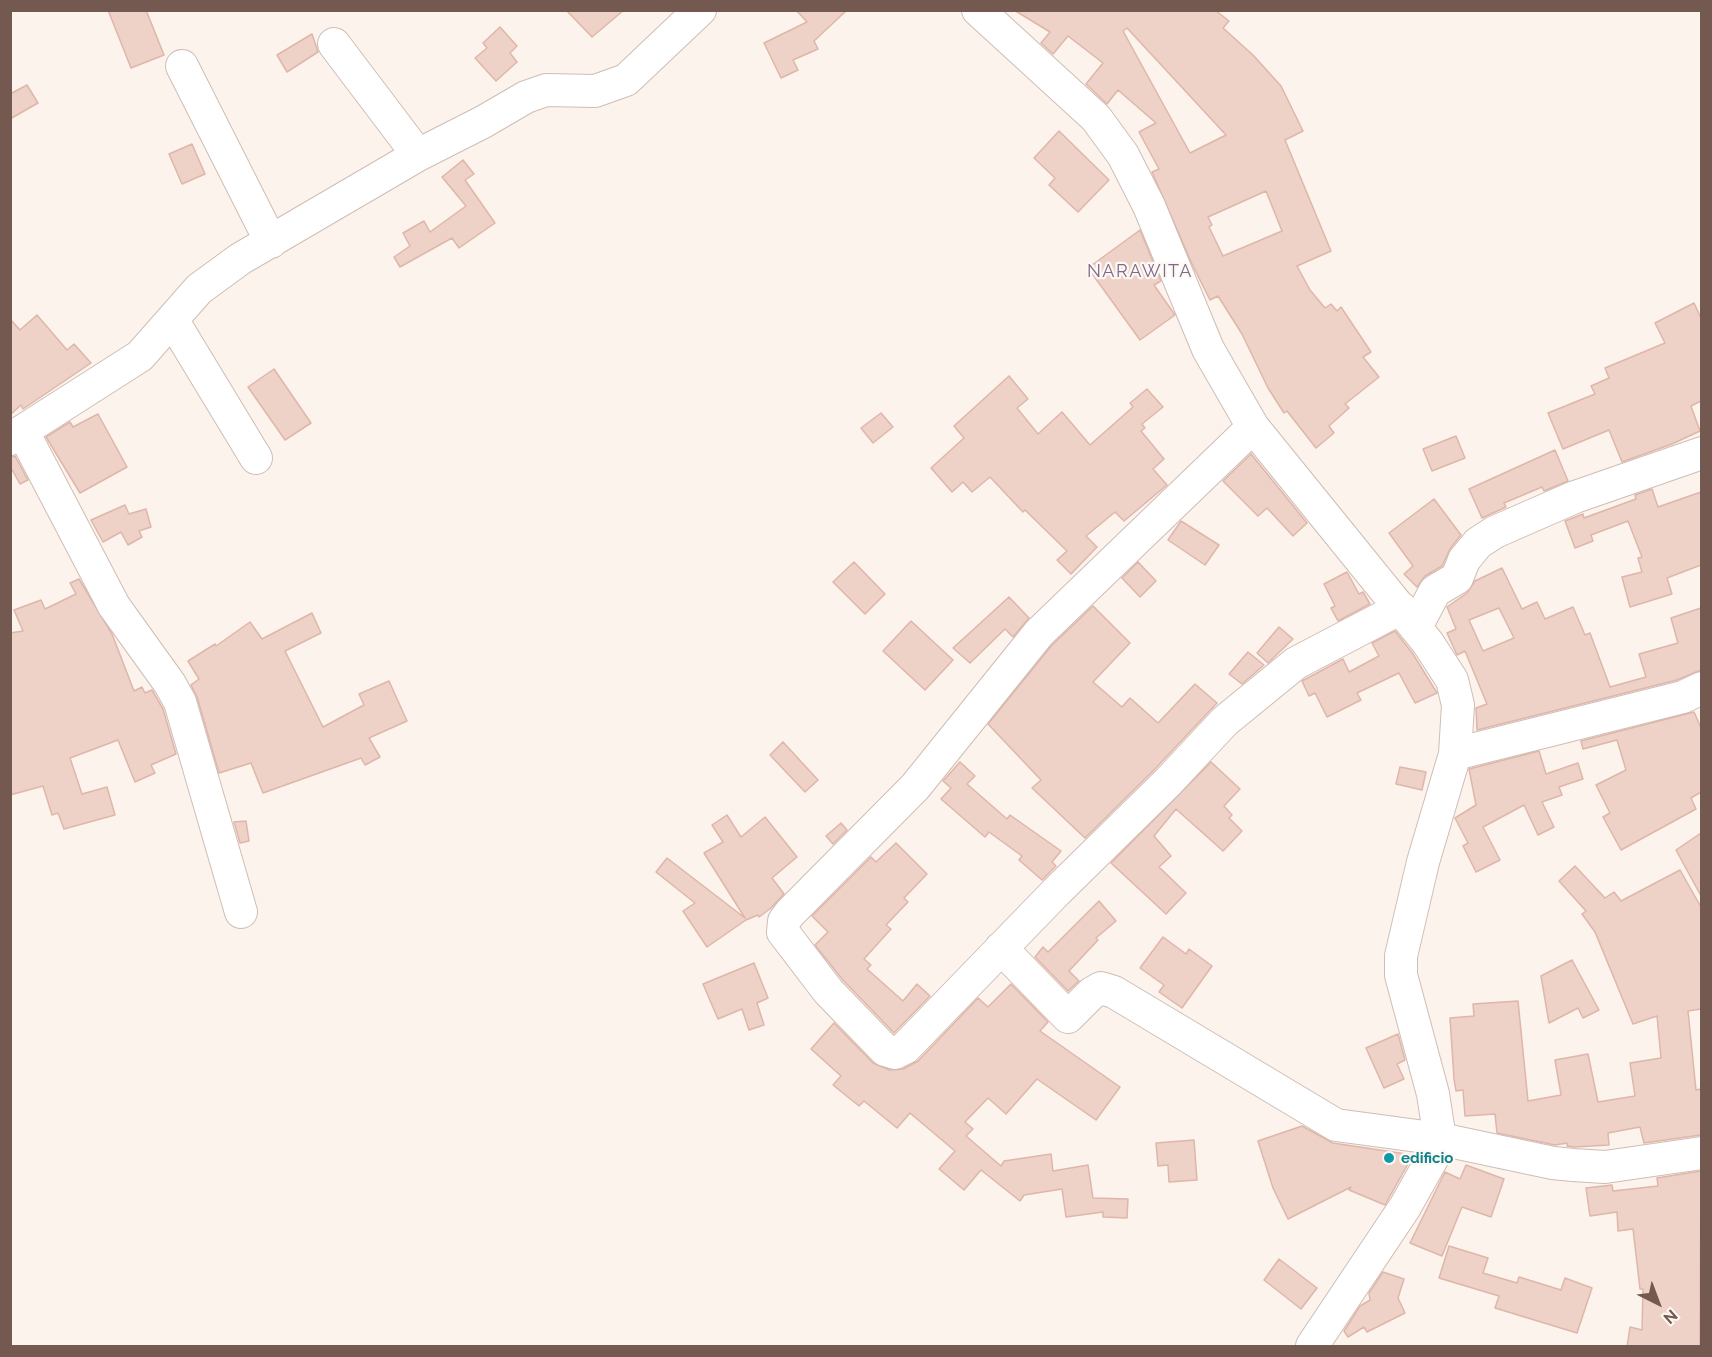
<!DOCTYPE html>
<html>
<head>
<meta charset="utf-8">
<style>
  body { margin:0 }
  #map { position:relative; width:1712px; height:1357px; overflow:hidden; background:#fbf3ec; font-family:Raleway,sans-serif }
  canvas { display:block }
  .frame { position:absolute; inset:0; border:12px solid #745951; pointer-events:none }
  .north { position:absolute; left:1628px; top:1273px; width:60px; height:60px; -webkit-text-stroke:4px #fef8f3; paint-order:stroke; rotate:138deg; font-size:16px; font-weight:700; line-height:24px; text-align:center; color:#745951 }
  .north::after { content:''; display:block; margin:auto; width:21px; height:27px; background:#745951; clip-path:polygon(50% 0,100% 100%,50% 72%,0 100%) }
</style>
</head>
<body>
<div id="map">
<canvas width="1712" height="1357"></canvas>
<div class="frame"></div>
<div class="north">N</div>
</div>
<script>
const ctx = document.querySelector('canvas').getContext('2d');
ctx.lineJoin = 'round';
function paint(path, color) {
  ctx.fillStyle = color;
  ctx.fill(path, 'evenodd');
}
function toPath(rows) {
  const path = new Path2D();
  for (const r of rows) {
    path.moveTo(r[0], r[1]);
    for (let i = 2; i < r.length; i += 2) path.lineTo(r[i], r[i + 1]);
  }
  return path;
}
function strokePath(path, color, width, dash) {
  ctx.strokeStyle = color;
  ctx.lineWidth = width;
  ctx.lineCap = dash ? 'butt' : 'round';
  ctx.setLineDash(dash || []);
  ctx.stroke(path);
}
function drawText(font, color, halo, rows, align = 'center') {
  ctx.font = font + ' Raleway,sans-serif';
  ctx.lineWidth = 4.5;
  ctx.setLineDash([]);
  ctx.textBaseline = 'middle';
  ctx.strokeStyle = halo;
  ctx.fillStyle = color;
  for (const [text, x, y, turn = 0] of rows) {
    ctx.save();
    ctx.translate(x, y);
    ctx.rotate((+turn || 0) * Math.PI / 180);
    ctx.textAlign = isNaN(turn) ? turn : align;
    if (halo) ctx.strokeText(text, 0, 0);
    ctx.fillText(text, 0, 0);
    ctx.restore();
  }
}
const building = toPath([
  [108,10,146,10,164,55,131,68,108,10],
  [566,10,624,10,592,37,566,10],
  [796,10,847,10,814,41,818,49,793,60,798,70,781,78,764,43,807,22,796,10],
  [1014,10,1215,10,1229,21,1223,28,1253,55,1281,86,1303,131,1285,140,1331,251,1297,266,1310,290,1325,308,1331,304,1337,311,1341,307,1371,352,1363,357,1379,377,1345,404,1349,408,1329,426,1334,433,1316,448,1287,411,1284,413,1268,388,1242,334,1218,296,1210,300,1192,264,1152,172,1159,169,1139,132,1156,123,1118,90,1107,104,1086,84,1103,63,1068,36,1053,54,1041,43,1050,32,1014,10],
  [1127,28,1226,135,1190,153,1123,31,1127,28],
  [1266,191,1282,231,1223,256,1209,227,1212,225,1208,217,1266,191],
  [500,27,517,46,510,53,517,62,496,81,475,58,487,48,483,43,500,27],
  [312,34,318,52,287,72,277,55,312,34],
  [27,85,38,103,10,119,10,94,27,85],
  [1059,131,1109,180,1078,212,1049,185,1055,178,1034,158,1059,131],
  [192,144,205,174,182,184,169,154,192,144],
  [463,160,474,174,465,180,495,223,459,248,452,238,400,267,394,257,410,246,403,233,424,221,430,232,466,206,442,177,463,160],
  [1140,230,1161,281,1154,285,1175,315,1140,340,1088,268,1140,230],
  [1694,303,1701,318,1701,401,1691,406,1700,431,1672,444,1622,462,1609,430,1563,449,1548,413,1595,394,1591,386,1609,378,1605,368,1665,343,1655,323,1694,303],
  [37,315,67,350,74,344,91,363,23,409,21,405,10,415,10,319,20,330,37,315],
  [274,369,311,423,285,440,248,387,274,369],
  [1009,376,1028,399,1017,408,1038,434,1062,412,1090,445,1133,407,1130,403,1147,389,1163,407,1142,424,1145,428,1141,431,1164,459,1153,469,1167,485,1124,521,1115,512,1086,536,1097,547,1071,574,1057,560,1067,551,1025,510,1023,512,990,477,972,492,963,482,952,492,931,468,964,438,954,426,1009,376],
  [881,413,893,427,873,443,861,428,881,413],
  [98,414,127,467,80,493,46,437,70,422,73,427,98,414],
  [1456,436,1465,458,1432,471,1423,449,1456,436],
  [1555,450,1568,481,1544,491,1542,487,1504,503,1506,507,1482,518,1469,489,1555,450],
  [1251,454,1307,523,1293,536,1267,508,1258,516,1223,481,1251,454],
  [15,456,28,480,20,484,10,466,10,457,15,456],
  [1652,489,1658,507,1701,492,1701,565,1667,578,1672,594,1630,607,1622,577,1642,572,1638,558,1642,557,1628,521,1591,535,1593,541,1575,548,1565,521,1583,514,1584,518,1636,499,1635,495,1652,489],
  [1434,499,1461,535,1450,549,1442,566,1425,576,1417,587,1404,574,1413,566,1389,533,1434,499],
  [125,505,129,514,146,509,151,527,139,531,142,537,128,545,121,532,103,542,91,520,125,505],
  [1181,521,1219,545,1205,565,1168,540,1181,521],
  [854,562,885,594,865,614,833,582,854,562],
  [1138,562,1156,581,1140,597,1122,578,1138,562],
  [1502,568,1522,609,1537,602,1545,619,1573,607,1585,635,1590,633,1610,687,1646,677,1639,654,1678,643,1671,618,1701,608,1701,670,1677,680,1477,730,1476,708,1487,704,1465,651,1457,655,1447,633,1456,629,1447,607,1467,593,1475,581,1502,568],
  [1499,608,1514,638,1483,651,1469,620,1499,608],
  [1347,572,1359,594,1363,592,1370,604,1338,621,1331,608,1335,606,1324,584,1347,572],
  [79,579,112,634,134,691,142,687,145,693,152,690,163,709,176,754,151,765,155,773,135,782,118,740,70,758,82,794,107,787,115,815,64,829,58,813,52,815,43,786,10,795,10,633,23,631,14,610,41,600,45,609,76,594,70,583,79,579],
  [1009,597,1029,618,1013,637,1005,629,970,663,953,648,1009,597],
  [1093,606,1130,643,1093,682,1122,707,1130,698,1158,723,1195,684,1217,703,1155,769,1085,838,1032,788,1041,780,988,724,1052,645,1093,606],
  [312,613,321,633,285,651,323,727,364,705,359,694,389,681,407,721,369,738,380,757,365,765,361,758,263,793,251,763,219,773,197,697,191,685,199,679,188,661,215,644,216,646,250,622,262,639,312,613],
  [911,621,953,660,925,690,883,651,911,621],
  [1279,627,1293,639,1268,663,1257,653,1279,627],
  [1395,631,1413,654,1437,693,1415,703,1399,673,1357,693,1361,700,1327,717,1315,693,1309,696,1302,681,1343,659,1349,672,1379,656,1372,643,1395,631],
  [1248,652,1264,665,1242,684,1229,674,1248,652],
  [1694,712,1701,728,1701,792,1691,798,1696,809,1621,850,1603,817,1610,813,1596,785,1626,770,1617,740,1583,749,1581,741,1694,712],
  [783,742,818,780,805,792,770,755,783,742],
  [1539,751,1546,774,1578,763,1583,779,1559,787,1562,795,1542,802,1554,827,1538,835,1524,805,1483,827,1500,860,1476,872,1463,846,1468,843,1455,818,1476,805,1469,769,1539,751],
  [960,762,975,776,967,784,1007,819,1010,815,1061,851,1052,862,1056,866,1042,880,1019,860,1022,856,989,832,985,837,941,799,951,788,943,781,960,762],
  [1211,762,1240,789,1224,806,1232,815,1229,818,1242,831,1223,851,1176,809,1154,836,1171,856,1159,867,1186,893,1166,914,1111,863,1211,762],
  [1400,767,1426,772,1422,790,1396,784,1400,767],
  [727,815,741,837,765,817,797,857,772,878,784,894,771,908,759,917,758,915,746,920,707,947,683,911,695,903,656,872,667,858,745,918,704,853,723,842,712,825,727,815],
  [246,821,249,841,240,843,234,822,246,821],
  [841,823,847,830,833,844,826,836,841,823],
  [1701,833,1701,896,1676,850,1701,833],
  [896,843,927,874,904,898,908,902,886,925,891,929,864,959,871,965,867,969,903,1001,917,984,930,996,894,1033,842,979,815,945,828,932,812,916,871,857,876,862,896,843],
  [1575,866,1605,898,1614,892,1621,901,1680,870,1701,907,1701,1009,1688,1011,1696,1090,1701,1089,1701,1135,1644,1143,1640,1127,1608,1133,1609,1145,1574,1147,1567,1146,1567,1143,1555,1145,1497,1133,1495,1114,1465,1116,1463,1090,1456,1091,1454,1079,1450,1018,1474,1016,1473,1004,1518,1001,1528,1101,1561,1095,1555,1060,1588,1054,1598,1102,1635,1096,1630,1063,1661,1058,1657,1016,1633,1024,1595,932,1582,914,1586,911,1559,881,1575,866],
  [1099,901,1116,921,1096,938,1098,940,1069,971,1079,981,1068,991,1035,957,1043,947,1048,952,1099,901],
  [1163,937,1186,954,1189,949,1212,966,1182,1008,1159,992,1164,985,1140,968,1163,937],
  [1572,960,1599,1010,1583,1018,1578,1008,1549,1023,1541,976,1572,960],
  [754,963,768,998,757,1003,764,1025,749,1030,742,1009,718,1019,703,984,754,963],
  [1011,984,1048,1022,1040,1031,1120,1087,1096,1120,1037,1079,1006,1114,988,1098,965,1122,973,1129,966,1136,1001,1166,1004,1161,1051,1154,1053,1171,1088,1165,1093,1198,1128,1199,1127,1218,1103,1217,1103,1212,1066,1217,1062,1189,1024,1195,1020,1201,981,1170,964,1190,939,1169,955,1151,910,1113,897,1128,864,1101,859,1106,833,1085,841,1076,811,1049,834,1023,873,1063,890,1070,903,1069,918,1061,978,998,988,1007,1011,984],
  [1398,1034,1405,1060,1397,1064,1404,1079,1384,1088,1366,1048,1398,1034],
  [1302,1126,1333,1143,1413,1155,1385,1205,1349,1190,1351,1187,1288,1219,1273,1188,1258,1141,1302,1126],
  [1194,1140,1197,1180,1169,1182,1168,1165,1158,1166,1156,1143,1194,1140],
  [1466,1165,1504,1179,1491,1217,1462,1207,1442,1256,1410,1243,1445,1172,1460,1179,1466,1165],
  [1701,1171,1700,1347,1627,1347,1630,1327,1642,1330,1643,1289,1640,1289,1633,1229,1618,1231,1617,1212,1590,1216,1586,1188,1612,1185,1613,1191,1658,1186,1657,1178,1701,1171],
  [1449,1246,1488,1258,1483,1273,1517,1283,1519,1277,1561,1290,1565,1278,1592,1288,1577,1333,1495,1308,1499,1296,1439,1278,1449,1246],
  [1279,1259,1317,1288,1301,1309,1264,1280,1279,1259],
  [1383,1272,1404,1279,1398,1298,1405,1313,1367,1332,1364,1327,1348,1337,1344,1331,1360,1306,1370,1300,1369,1293,1383,1272]
]);
const minor = toPath([
  [978,10,1096,118,1123,155,1149,206,1208,349,1253,427,1428,643,1452,680,1458,705,1455,754,1423,862,1401,956,1401,975,1433,1094,1440,1139,1432,1159,1405,1207,1312,1346],
  [334,44,418,155],
  [182,66,271,242],
  [173,321,256,458],
  [1253,427,1039,633,915,787,790,913,784,921,783,932,828,991,885,1050,895,1053,905,1048,1056,892,1168,782,1225,721,1296,663,1401,608],
  [23,432,114,606,170,684,180,702,241,912],
  [10,439,140,356,199,289,240,259,418,155,483,122,526,97,546,90,595,91,626,80,700,10],
  [1416,627,1435,591,1457,578,1464,560,1478,543,1495,532,1575,497,1702,453],
  [1455,754,1683,697,1702,688],
  [1001,948,1068,1017,1092,993,1101,988,1114,992,1336,1125,1440,1139,1553,1163,1573,1165,1605,1167,1702,1153]
]);
const markers = [
  [1389,1158,6,"#0f9aa8"]
];
const cultureNames = [
  ["edificio",1401,1158]
];
const quarterNames = [
  ["NARAWITA",1140,272]
];
paint(building, '#eed1c7');
strokePath(building, '#dfb6a9', 1.5);
strokePath(minor, '#cfbdb5', 34);
strokePath(minor, '#fff', 32);
for (const [x, y, r, color] of markers) {
  const dot = new Path2D();
  dot.arc(x, y, r, 0, 2 * Math.PI);
  ctx.fillStyle = color;
  ctx.fill(dot);
  strokePath(dot, '#fef8f3', 2);
}
drawText('bold 15px', '#0d838f', '#fef8f3', cultureNames, 'left');
ctx.letterSpacing = '1.5px';
drawText('18px', '#7d698f', '#fef8f3', quarterNames);
ctx.letterSpacing = '0px';
</script>
</body>
</html>
